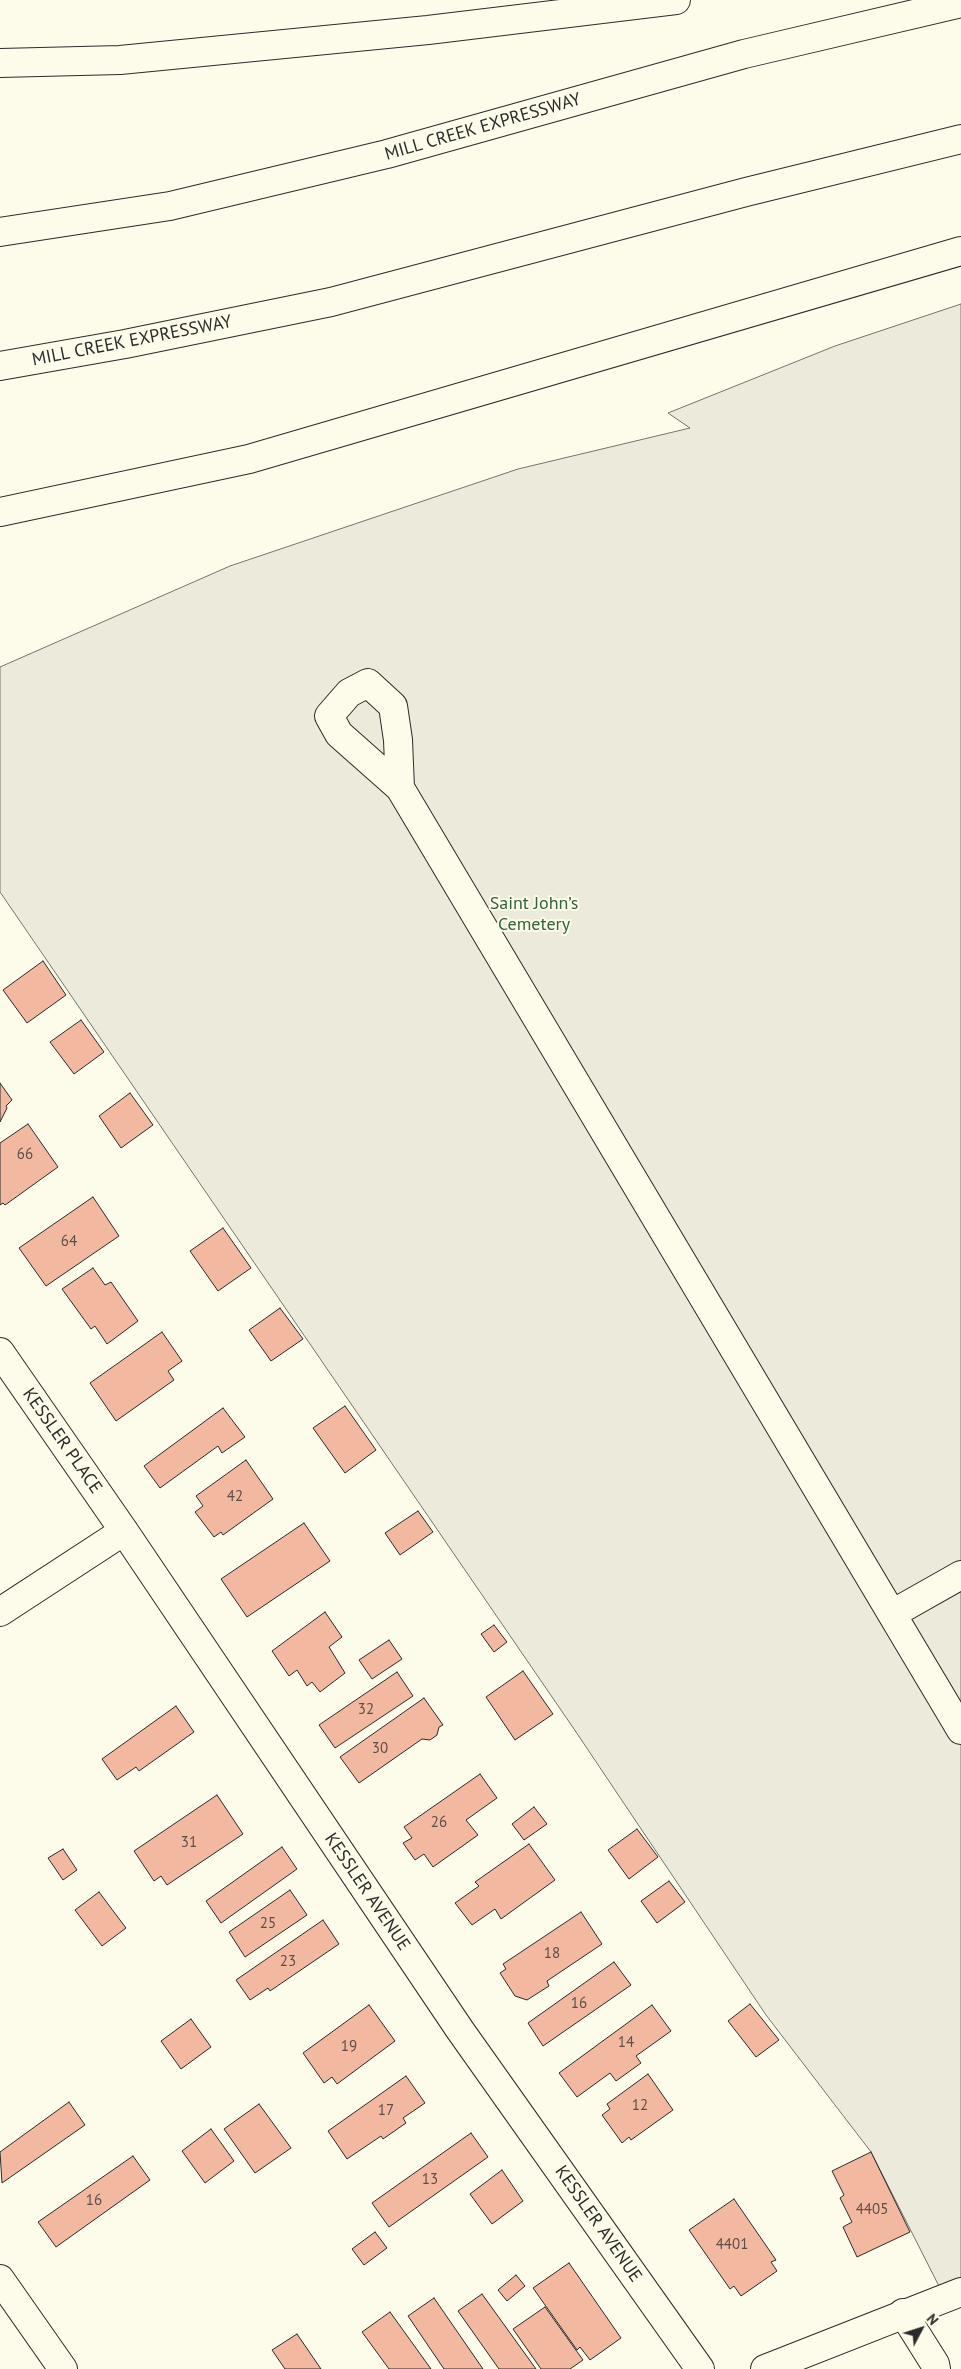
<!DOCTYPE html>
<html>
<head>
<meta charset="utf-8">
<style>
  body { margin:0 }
  #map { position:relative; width:961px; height:2369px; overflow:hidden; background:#fdfbea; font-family:"PT Sans",sans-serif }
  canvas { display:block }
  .north { position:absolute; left:896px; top:2304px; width:50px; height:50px; -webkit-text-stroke:4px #fdfbea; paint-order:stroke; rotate:50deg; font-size:14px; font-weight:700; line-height:20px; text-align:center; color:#2b2b2b }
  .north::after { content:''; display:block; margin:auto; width:18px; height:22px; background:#2b2b2b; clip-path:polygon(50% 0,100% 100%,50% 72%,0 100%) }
</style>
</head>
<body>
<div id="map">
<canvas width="961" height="2369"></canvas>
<div class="north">N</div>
</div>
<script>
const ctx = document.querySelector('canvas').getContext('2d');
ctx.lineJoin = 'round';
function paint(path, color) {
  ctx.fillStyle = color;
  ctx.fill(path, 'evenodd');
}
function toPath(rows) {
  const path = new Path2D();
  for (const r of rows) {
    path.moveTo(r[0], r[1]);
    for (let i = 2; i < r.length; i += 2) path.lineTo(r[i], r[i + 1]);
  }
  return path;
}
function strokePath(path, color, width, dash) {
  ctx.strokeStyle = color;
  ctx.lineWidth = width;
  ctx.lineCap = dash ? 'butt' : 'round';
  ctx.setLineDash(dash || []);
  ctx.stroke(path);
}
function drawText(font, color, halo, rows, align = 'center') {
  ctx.font = font + ' "PT Sans",sans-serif';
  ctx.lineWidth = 4;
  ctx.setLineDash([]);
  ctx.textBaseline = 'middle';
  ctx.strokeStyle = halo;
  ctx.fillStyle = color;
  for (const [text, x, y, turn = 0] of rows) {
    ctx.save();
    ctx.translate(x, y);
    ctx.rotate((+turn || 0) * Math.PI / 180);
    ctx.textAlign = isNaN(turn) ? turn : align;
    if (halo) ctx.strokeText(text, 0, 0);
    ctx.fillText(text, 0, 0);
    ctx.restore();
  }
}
const green = toPath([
  [961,304,961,2292,945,2298,871,2152,766,2015,574,1729,0,892,0,667,230,566,518,469,690,428,668,413,835,346,961,304]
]);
const building = toPath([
  [43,961,66,995,27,1023,3,990,43,961],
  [81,1020,104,1052,74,1074,50,1042,81,1020],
  [0,1083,12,1100,6,1106,7,1108,0,1122,0,1083],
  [130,1093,153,1125,121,1148,99,1116,130,1093],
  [28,1124,58,1167,5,1205,3,1203,0,1205,0,1143,28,1124],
  [93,1197,119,1236,46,1286,19,1248,93,1197],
  [223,1228,251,1268,218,1291,190,1251,223,1228],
  [93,1268,105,1285,111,1282,138,1321,107,1344,95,1326,91,1329,62,1289,93,1268],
  [280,1308,303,1339,271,1361,249,1330,280,1308],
  [162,1332,182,1361,168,1371,174,1380,116,1421,90,1383,162,1332],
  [345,1406,376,1450,345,1473,313,1428,345,1406],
  [223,1408,245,1437,222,1453,218,1446,160,1488,144,1466,223,1408],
  [246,1460,273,1499,223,1535,221,1532,214,1537,195,1512,203,1506,196,1496,246,1460],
  [418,1511,433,1532,400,1555,385,1533,418,1511],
  [304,1523,330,1561,247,1617,221,1579,304,1523],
  [325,1612,342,1637,329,1647,345,1673,320,1692,312,1682,307,1686,297,1670,289,1676,272,1651,325,1612],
  [494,1625,507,1642,494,1652,481,1634,494,1625],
  [389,1640,402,1659,372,1679,359,1660,389,1640],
  [523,1671,553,1714,515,1740,486,1697,523,1671],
  [397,1672,413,1696,335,1748,319,1725,397,1672],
  [424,1698,443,1725,439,1727,437,1735,430,1740,422,1739,359,1783,340,1757,424,1698],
  [176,1706,194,1732,139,1771,136,1767,117,1780,102,1759,176,1706],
  [480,1774,497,1798,466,1820,478,1835,433,1867,424,1854,415,1860,403,1843,412,1838,404,1827,480,1774],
  [217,1795,243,1834,167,1885,161,1876,154,1881,134,1851,217,1795],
  [534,1807,547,1824,524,1840,512,1824,534,1807],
  [637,1829,658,1857,629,1879,608,1850,637,1829],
  [529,1844,555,1880,501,1919,495,1909,472,1925,455,1903,479,1886,475,1882,529,1844],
  [282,1847,297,1869,221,1923,206,1901,282,1847],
  [63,1849,77,1870,63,1880,48,1858,63,1849],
  [669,1881,685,1902,657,1923,641,1901,669,1881],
  [290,1890,307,1915,245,1957,229,1932,290,1890],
  [99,1892,126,1928,102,1946,75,1910,99,1892],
  [581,1912,602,1944,547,1981,549,1986,527,2000,515,1996,500,1973,506,1969,503,1964,581,1912],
  [323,1920,339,1944,270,1991,268,1988,250,2000,236,1980,323,1920],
  [614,1962,631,1985,543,2046,528,2023,614,1962],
  [750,2004,779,2040,756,2057,728,2021,750,2004],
  [369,2005,395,2041,337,2084,332,2077,324,2083,303,2053,369,2005],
  [652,2005,671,2031,636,2056,641,2063,616,2081,610,2073,577,2097,559,2073,652,2005],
  [191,2019,211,2047,181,2069,161,2041,191,2019],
  [648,2074,673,2110,631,2140,629,2137,622,2143,602,2115,610,2109,607,2104,648,2074],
  [406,2076,425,2103,403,2118,406,2123,383,2139,381,2136,347,2159,328,2131,406,2076],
  [69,2102,85,2125,2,2183,0,2152,69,2102],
  [259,2104,291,2148,255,2173,224,2129,259,2104],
  [211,2129,234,2161,205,2183,182,2151,211,2129],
  [471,2133,488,2157,389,2227,372,2203,471,2133],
  [871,2152,910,2232,857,2257,843,2227,852,2222,840,2198,844,2195,832,2171,871,2152],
  [133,2156,150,2180,56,2247,38,2222,133,2156],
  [502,2170,523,2201,492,2224,470,2194,502,2170],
  [734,2199,776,2260,771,2262,777,2271,741,2296,734,2286,730,2289,689,2230,734,2199],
  [375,2232,387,2248,364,2265,352,2249,375,2232],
  [569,2263,621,2338,590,2360,580,2347,577,2350,533,2288,569,2263],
  [516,2275,525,2286,507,2301,498,2290,516,2275],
  [482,2294,536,2369,499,2369,458,2311,482,2294],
  [434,2298,483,2369,444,2369,408,2316,434,2298],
  [545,2307,583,2360,570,2369,541,2369,513,2329,545,2307],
  [390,2312,431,2369,389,2369,362,2332,390,2312],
  [297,2334,321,2369,285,2369,272,2350,297,2334]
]);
const minor = toPath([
  [400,788,398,740,393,706,368,683,349,693,329,716,339,734,400,788,961,1730],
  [0,1352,124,1531,460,2030,700,2369],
  [0,1612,124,1531],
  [892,1614,961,1575],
  [0,2279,63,2369],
  [903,2313,935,2364,936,2369]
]);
const major = toPath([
  [765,2369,961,2292]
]);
const highway = toPath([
  [0,63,120,60,428,30,676,0],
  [0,232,170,206,387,154,744,54,961,3],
  [0,366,125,344,331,302,746,192,961,139],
  [0,512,249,459,961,251]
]);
const numberNames = [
  ["66",25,1155],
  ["64",69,1242],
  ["42",235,1497],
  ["32",366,1710],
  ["30",380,1749],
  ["26",439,1823],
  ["31",189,1843],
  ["25",268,1924],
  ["18",552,1954],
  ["23",288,1962],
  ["16",579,2004],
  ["14",626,2043],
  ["19",349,2047],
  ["12",640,2106],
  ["17",386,2111],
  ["13",430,2180],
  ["16",94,2201],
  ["4405",872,2210],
  ["4401",732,2245]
];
const streetNames = [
  ["MILL CREEK EXPRESSWAY",483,127,-16],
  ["MILL CREEK EXPRESSWAY",132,341,-11],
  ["KESSLER PLACE",62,1441,55],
  ["KESSLER AVENUE",367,1892,56],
  ["KESSLER AVENUE",598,2224,55]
];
const parkNames = [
  ["Saint John’s",534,904],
  ["Cemetery",534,925]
];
paint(green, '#ecebdb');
strokePath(green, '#74746e', 1);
paint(building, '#f2b8a0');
strokePath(building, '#2b2b2b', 1);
strokePath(minor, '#2b2b2b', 30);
strokePath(major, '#2b2b2b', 30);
strokePath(highway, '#2b2b2b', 30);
strokePath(minor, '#fdfbea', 28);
strokePath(major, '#fdfbea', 28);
strokePath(highway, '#fdfbea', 28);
drawText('15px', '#5d4e48', null, numberNames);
drawText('18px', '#2b2b2b', '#fdfbea', streetNames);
drawText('18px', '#34623c', '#fdfbea', parkNames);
</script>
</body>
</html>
